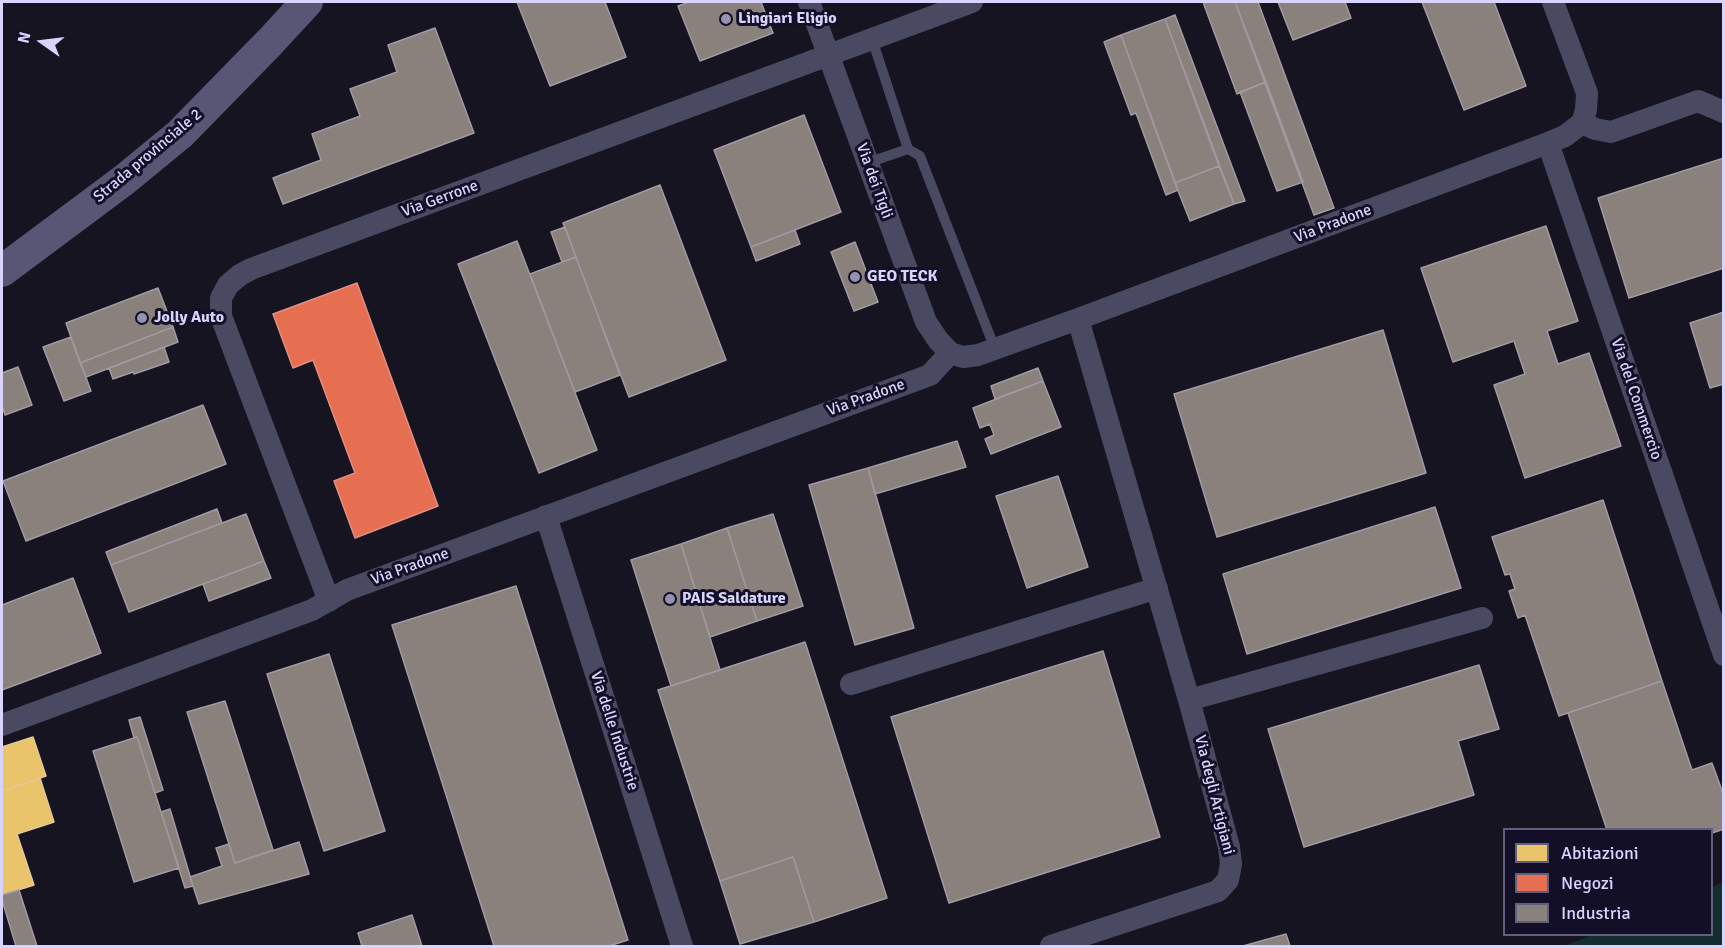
<!DOCTYPE html>
<html>
<head>
<meta charset="utf-8">
<style>
  body { margin:0 }
  #map { position:relative; width:1725px; height:948px; overflow:hidden; background:#161421; font-family:Signika,sans-serif }
  canvas { display:block }
  .frame { position:absolute; inset:0; border:3px solid #d9d4ff; pointer-events:none }
  .legend { position:absolute; left:1503px; top:828px; width:210px; height:108px; box-sizing:border-box; background:#130f26; border:2px solid #625e7d; margin:0; padding:8px 10px; list-style:none; font-size:18px; color:#d9d4ff }
  .legend li { display:flex; align-items:center; gap:12px; height:30px }
  .legend b { width:30px; border:2px solid #625e7d }
  .north { position:absolute; left:12px; top:12px; width:60px; height:60px; -webkit-text-stroke:4px #130f26; paint-order:stroke; rotate:284deg; font-size:16px; font-weight:700; line-height:24px; text-align:center; color:#d9d4ff }
  .north::after { content:''; display:block; margin:auto; width:21px; height:27px; background:#d9d4ff; clip-path:polygon(50% 0,100% 100%,50% 72%,0 100%) }
</style>
</head>
<body>
<div id="map">
<canvas width="1725" height="948"></canvas>
<div class="frame"></div>
<ul class="legend">
<li><b style="height:16px;background:#e9c46a"></b>Abitazioni</li>
<li><b style="height:16px;background:#e76f51"></b>Negozi</li>
<li><b style="height:16px;background:#8a817c"></b>Industria</li>
</ul>
<div class="north">N</div>
</div>
<script>
const ctx = document.querySelector('canvas').getContext('2d');
ctx.lineJoin = 'round';
function paint(path, color) {
  ctx.fillStyle = color;
  ctx.fill(path, 'evenodd');
}
function toPath(rows) {
  const path = new Path2D();
  for (const r of rows) {
    path.moveTo(r[0], r[1]);
    for (let i = 2; i < r.length; i += 2) path.lineTo(r[i], r[i + 1]);
  }
  return path;
}
function strokePath(path, color, width, dash) {
  ctx.strokeStyle = color;
  ctx.lineWidth = width;
  ctx.lineCap = dash ? 'butt' : 'round';
  ctx.setLineDash(dash || []);
  ctx.stroke(path);
}
function drawText(font, color, halo, rows, align = 'center') {
  ctx.font = font + ' Signika,sans-serif';
  ctx.lineWidth = 6;
  ctx.setLineDash([]);
  ctx.textBaseline = 'middle';
  ctx.strokeStyle = halo;
  ctx.fillStyle = color;
  for (const [text, x, y, turn = 0] of rows) {
    ctx.save();
    ctx.translate(x, y);
    ctx.rotate((+turn || 0) * Math.PI / 180);
    ctx.textAlign = isNaN(turn) ? turn : align;
    if (halo) ctx.strokeText(text, 0, 0);
    ctx.fillText(text, 0, 0);
    ctx.restore();
  }
}
const green = toPath([
  [1723,882,1723,946,1563,946,1593,935,1712,934,1712,887]
]);
const homes = toPath([
  [33,737,46,776,2,791,2,747,33,737],
  [40,778,54,822,17,834,34,885,2,895,2,791,40,778]
]);
const shops = toPath([
  [357,283,438,506,355,538,334,481,355,473,313,360,293,368,273,314,357,283]
]);
const industry = toPath([
  [517,2,605,2,626,57,550,86,517,2],
  [689,2,761,2,773,33,700,61,678,6,689,2],
  [1203,2,1235,2,1266,82,1237,94,1203,2],
  [1235,2,1258,2,1334,208,1314,215,1235,2],
  [1278,2,1345,2,1351,18,1293,40,1278,2],
  [1422,2,1494,2,1526,86,1464,110,1422,2],
  [1175,15,1245,201,1234,204,1165,19,1175,15],
  [1165,19,1219,166,1175,183,1121,35,1165,19],
  [435,28,474,133,283,204,273,178,321,160,312,134,360,116,350,89,397,72,388,45,435,28],
  [1121,35,1178,190,1166,195,1136,113,1131,115,1104,42,1121,35],
  [1266,82,1303,182,1277,191,1240,92,1266,82],
  [804,115,841,212,751,247,714,150,804,115],
  [1724,158,1724,268,1629,298,1598,198,1724,158],
  [1219,166,1234,204,1190,221,1175,183,1219,166],
  [660,185,726,360,629,397,563,223,660,185],
  [1546,226,1578,321,1547,331,1558,364,1589,353,1621,446,1525,478,1494,385,1525,374,1514,341,1453,362,1421,268,1546,226],
  [565,227,576,257,562,262,551,232,565,227],
  [795,230,800,244,756,261,751,247,795,230],
  [517,241,597,450,539,473,458,264,517,241],
  [855,242,878,302,854,311,831,252,855,242],
  [576,257,620,375,575,392,530,274,576,257],
  [158,288,173,327,80,363,66,323,158,288],
  [1724,312,1724,384,1710,388,1690,323,1724,312],
  [173,327,178,342,86,377,80,363,173,327],
  [1383,330,1426,473,1217,537,1174,394,1383,330],
  [71,337,91,391,64,401,43,347,71,337],
  [164,347,169,362,134,374,133,372,113,379,109,368,164,347],
  [18,367,32,405,5,415,2,406,2,373,18,367],
  [1038,368,1043,381,995,399,991,386,1038,368],
  [1043,381,1061,427,991,454,985,439,994,435,990,424,980,428,973,408,1043,381],
  [203,405,226,464,26,541,3,481,203,405],
  [957,441,966,467,875,494,868,468,957,441],
  [868,468,914,628,855,645,809,485,868,468],
  [1058,476,1088,567,1027,588,996,496,1058,476],
  [1603,500,1662,681,1559,716,1525,615,1518,618,1509,591,1515,589,1510,574,1505,575,1492,537,1603,500],
  [1435,507,1461,588,1247,654,1223,574,1435,507],
  [217,509,222,523,111,565,106,552,217,509],
  [246,514,264,561,129,612,111,565,246,514],
  [773,514,803,606,757,621,727,528,773,514],
  [727,528,757,621,710,637,681,544,727,528],
  [681,544,720,670,671,686,631,560,681,544],
  [264,561,271,578,209,601,203,584,264,561],
  [73,578,101,653,2,690,2,605,73,578],
  [516,586,628,940,609,946,494,946,392,625,516,586],
  [805,642,887,898,814,922,793,857,720,881,658,690,805,642],
  [1103,651,1160,837,949,903,891,717,1103,651],
  [329,654,385,831,324,851,267,674,329,654],
  [1479,665,1499,729,1458,741,1474,795,1304,847,1268,729,1479,665],
  [1662,681,1692,770,1712,763,1724,796,1724,829,1712,833,1712,830,1607,830,1568,713,1662,681],
  [225,701,273,850,235,863,187,712,225,701],
  [140,717,163,790,155,793,137,737,134,738,129,720,140,717],
  [137,737,179,868,134,882,93,751,137,737],
  [170,809,193,886,185,888,161,812,170,809],
  [299,842,309,874,199,904,190,877,222,866,216,848,229,844,235,863,299,842],
  [793,857,814,922,740,944,720,881,793,857],
  [19,890,37,946,16,946,2,900,2,895,19,890],
  [412,915,422,946,362,946,358,933,412,915],
  [1286,934,1290,946,1243,946,1286,934]
]);
const lane = toPath([
  [872,39,908,149,920,156,995,349],
  [867,163,908,149]
]);
const street = toPath([
  [809,2,926,322,938,340,950,353],
  [1553,2,1587,93,1586,110,1582,123],
  [1548,143,1724,655],
  [546,516,682,946],
  [329,601,221,316,221,298,228,285,240,275,251,269,972,2],
  [851,684,1157,588],
  [1189,700,1482,618],
  [2,725,312,610,347,590,930,375,950,353,963,357,978,355,1078,319,1548,143,1565,136,1582,123,1595,129,1611,132,1698,101,1724,112],
  [1051,946,1218,891,1228,880,1231,864,1229,847,1189,700,1078,319]
]);
const secondary = toPath([
  [2,271,124,180,180,134,270,42,307,2]
]);
const markers = [
  [726,19,6,"#9591b1"],
  [855,277,6,"#9591b1"],
  [142,318,6,"#9591b1"],
  [670,599,6,"#9591b1"]
];
const poiNames = [
  ["Lingiari Eligio",738,19],
  ["GEO TECK",867,277],
  ["Jolly Auto",154,318],
  ["PAIS Saldature",682,599]
];
const streetNames = [
  ["Strada provinciale 2",148,156,-40],
  ["Via dei Tigli",874,181,70],
  ["Via Gerrone",440,199,-20],
  ["Via Pradone",1333,224,-21],
  ["Via Pradone",866,398,-20],
  ["Via del Commercio",1636,399,71],
  ["Via Pradone",410,567,-20],
  ["Via delle Industrie",614,731,72],
  ["Via degli Artigiani",1214,795,76]
];
paint(green, '#132c2d');
paint(homes, '#e9c46a');
strokePath(homes, '#e4c997', 1.5);
paint(shops, '#e76f51');
strokePath(shops, '#e38d85', 1.5);
paint(industry, '#8a817c');
strokePath(industry, '#a29aa3', 1.5);
strokePath(lane, '#4a4962', 10);
strokePath(street, '#4a4962', 22);
strokePath(secondary, '#575674', 32);
for (const [x, y, r, color] of markers) {
  const dot = new Path2D();
  dot.arc(x, y, r, 0, 2 * Math.PI);
  ctx.fillStyle = color;
  ctx.fill(dot);
  strokePath(dot, '#130f26', 2);
}
drawText('bold 16px', '#d9d4ff', '#130f26', poiNames, 'left');
drawText('16px', '#d9d4ff', '#130f26', streetNames);
</script>
</body>
</html>
